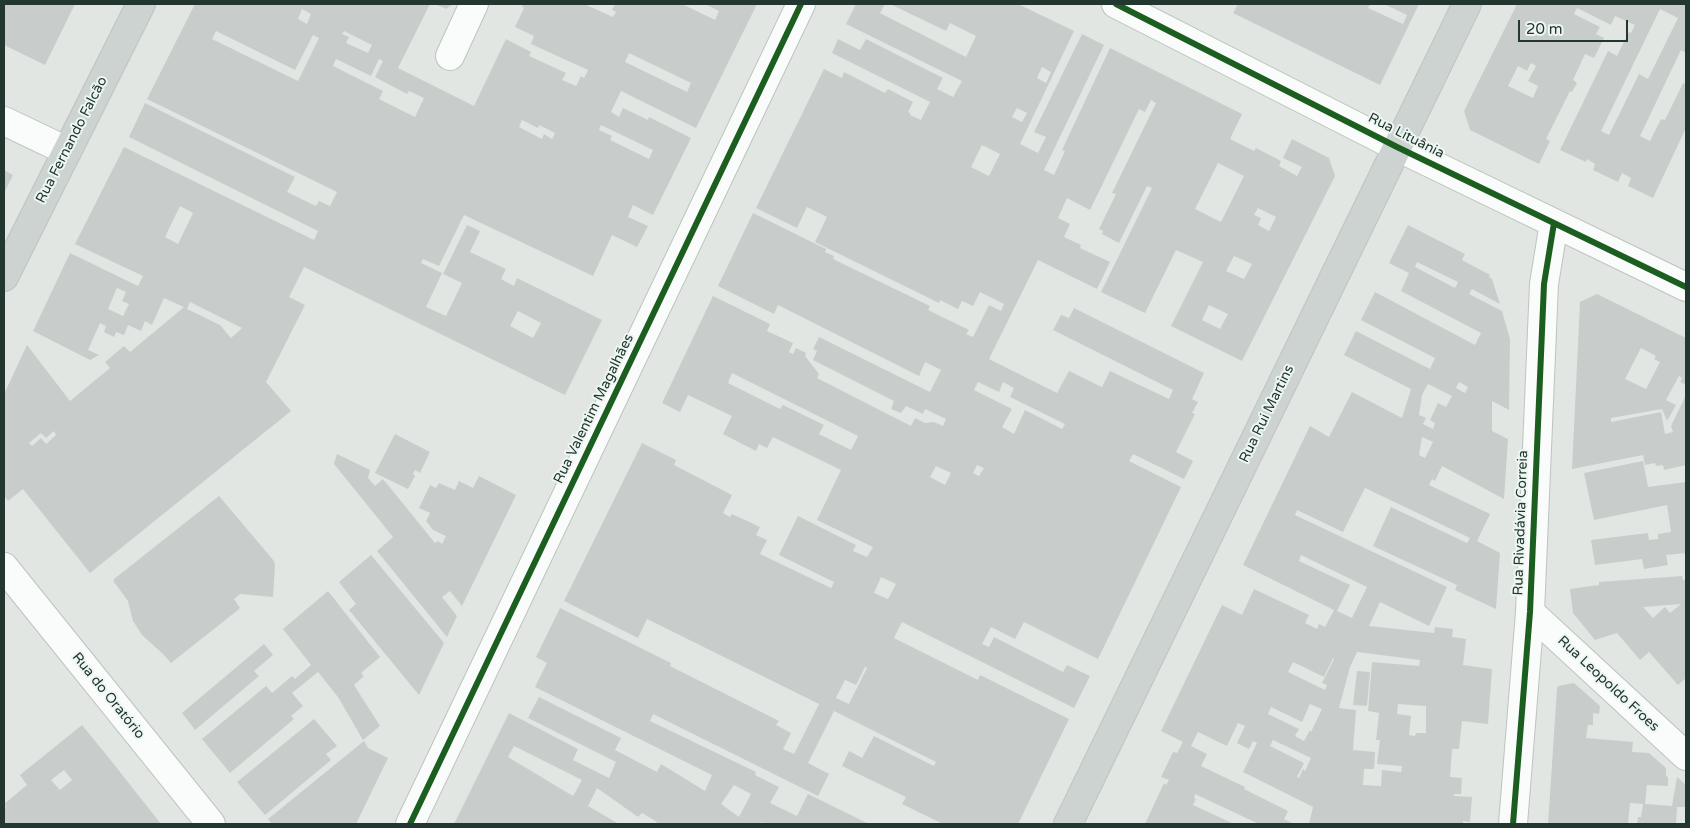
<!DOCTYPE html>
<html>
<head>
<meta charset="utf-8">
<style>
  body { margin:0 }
  #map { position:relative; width:1690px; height:828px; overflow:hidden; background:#e1e6e3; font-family:"Varela Round",sans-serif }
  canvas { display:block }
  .frame { position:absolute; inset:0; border:5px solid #213730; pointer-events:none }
  .scale { position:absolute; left:1518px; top:20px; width:110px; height:22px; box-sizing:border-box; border:2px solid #213730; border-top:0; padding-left:6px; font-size:15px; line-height:18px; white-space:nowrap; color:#213730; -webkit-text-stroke:4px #eef6f2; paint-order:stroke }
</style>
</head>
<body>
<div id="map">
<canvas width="1690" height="828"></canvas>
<div class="frame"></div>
<div class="scale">20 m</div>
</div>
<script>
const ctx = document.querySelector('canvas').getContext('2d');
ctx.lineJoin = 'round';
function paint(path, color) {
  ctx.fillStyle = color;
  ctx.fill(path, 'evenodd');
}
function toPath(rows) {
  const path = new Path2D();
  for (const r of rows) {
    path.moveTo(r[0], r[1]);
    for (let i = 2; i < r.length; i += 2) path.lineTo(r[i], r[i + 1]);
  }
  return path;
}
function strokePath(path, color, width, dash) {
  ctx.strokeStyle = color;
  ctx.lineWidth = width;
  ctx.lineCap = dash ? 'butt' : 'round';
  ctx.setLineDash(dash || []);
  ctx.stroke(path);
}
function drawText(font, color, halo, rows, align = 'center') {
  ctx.font = font + ' "Varela Round",sans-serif';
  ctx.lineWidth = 4;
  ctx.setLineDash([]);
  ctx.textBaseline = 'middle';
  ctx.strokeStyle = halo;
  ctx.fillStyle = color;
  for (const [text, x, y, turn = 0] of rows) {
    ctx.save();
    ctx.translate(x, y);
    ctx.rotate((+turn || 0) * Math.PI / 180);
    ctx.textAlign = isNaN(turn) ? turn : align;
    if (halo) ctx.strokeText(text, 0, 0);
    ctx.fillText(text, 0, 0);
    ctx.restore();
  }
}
const building = toPath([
  [4,4,75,4,45,65,4,45],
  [195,4,430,4,398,68,474,106,506,39,531,52,529,56,566,73,562,80,576,86,581,76,584,78,588,70,531,44,534,36,515,27,524,8,522,6,523,4,584,4,613,17,616,12,612,10,615,4,682,4,715,20,719,11,705,4,757,4,696,128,621,91,611,112,619,117,623,108,648,120,649,117,691,138,653,215,633,205,628,217,648,226,637,247,612,235,593,276,464,215,439,266,423,259,421,263,442,273,426,307,446,316,462,283,443,274,467,225,480,231,470,252,506,269,501,279,514,286,517,278,602,320,565,395,304,267,289,297,305,305,266,382,291,411,90,573,23,489,8,501,4,496,4,394,27,345,70,401,110,368,105,362,124,346,130,352,184,307,164,298,152,325,145,321,141,331,128,325,124,335,116,332,114,337,104,332,106,326,100,323,88,350,99,355,90,360,33,331,70,253,138,286,143,276,75,244,124,147,314,240,318,231,129,137,145,103,295,177,287,192,316,206,319,201,330,206,337,192,147,99],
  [302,9,311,14,307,24,298,19],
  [216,31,295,70,313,35,319,38,298,81,212,39],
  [344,31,372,45,368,53,346,43,349,37,342,34],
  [629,53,691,83,687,92,625,62],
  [336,59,371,76,379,59,383,61,375,77,407,94,409,91,424,98,415,117,379,99,383,91,333,66],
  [522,120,538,128,539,125,555,133,552,139,544,134,542,139,519,127],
  [601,125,653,150,649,159,610,140,612,136,599,130],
  [180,206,193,213,178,244,165,237],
  [117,288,126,292,122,301,129,304,123,316,108,309],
  [190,302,242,328,231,338,220,325,187,309],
  [518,311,541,323,533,338,510,326],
  [54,431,56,435,46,444,41,438,32,446,29,443,41,433,46,438],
  [435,4,453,4,446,9],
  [856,4,885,4,880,13,966,57,976,36,950,23,946,31,890,4,1018,4,1074,31,1020,144,1038,153,1046,137,1034,132,1082,34,1104,45,1044,170,1054,175,1065,151,1062,150,1110,48,1242,114,1230,139,1254,151,1256,148,1281,161,1279,166,1297,176,1302,167,1283,158,1292,139,1329,158,1335,176,1242,361,1171,326,1203,262,1176,250,1145,313,1101,292,1152,188,1147,186,1119,243,1102,234,1103,231,1099,229,1116,194,1112,193,1156,103,1151,100,1145,112,1139,109,1090,210,1067,198,1058,218,1070,224,1064,237,1081,245,1080,248,1110,262,1097,289,1038,260,989,359,1057,393,1069,371,1102,387,1110,371,1169,399,1173,390,1053,330,1061,315,1069,318,1074,308,1204,373,1192,399,1198,402,1192,413,1195,414,1176,452,1193,461,1184,479,1133,454,1129,461,1181,487,1098,659,1024,622,1015,639,991,627,982,644,989,647,994,637,1063,672,1067,665,1090,676,1074,708,902,622,894,638,978,680,980,675,1069,719,1018,824,943,824,902,804,906,797,842,766,849,751,862,758,874,736,934,766,936,762,834,711,808,763,829,774,818,796,653,714,650,721,756,772,755,775,779,787,770,803,797,816,808,794,869,824,765,824,761,822,760,824,655,824,657,822,642,813,638,817,597,788,588,806,619,824,454,824,509,713,578,749,573,760,609,778,616,762,528,718,539,697,621,738,615,750,657,772,661,764,705,791,712,775,535,687,547,663,536,657,560,608,671,663,670,666,779,721,776,725,791,733,783,749,794,754,819,704,647,619,638,638,564,601,642,443,676,460,674,465,732,495,723,513,730,517,732,514,760,527,756,535,767,540,760,554,831,588,834,582,779,555,798,516,856,545,853,551,867,557,873,547,817,520,841,470,773,437,767,448,759,444,756,451,723,434,732,416,688,395,680,412,662,403,713,296,770,324,767,331,793,343,789,352,793,354,796,348,806,353,805,356,819,374,817,378,911,426,915,418,925,423,934,422,943,426,946,419,925,409,923,414,906,406,901,413,891,409,894,401,813,360,817,351,813,349,819,337,930,392,941,370,925,362,919,376,778,305,774,314,718,286,753,213,826,249,825,252,834,256,833,259,930,306,928,310,969,330,966,334,973,337,989,305,1001,311,1004,304,980,292,973,306,962,301,958,309,940,300,939,303,815,242,827,217,807,207,797,228,756,208,824,69,842,78,844,72,885,93,888,89,913,102,908,112,910,113,910,115,921,120,930,102,832,53,838,39,860,50,866,39,943,78,937,89,953,97,962,81,846,24],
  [1042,67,1051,72,1046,83,1037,78],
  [1017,108,1027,113,1022,122,1012,117],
  [982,145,1000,154,989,176,971,167],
  [1218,163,1244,176,1221,222,1195,209],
  [1258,208,1276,217,1269,231,1258,225,1261,218,1254,215],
  [1234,256,1252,264,1244,279,1226,271],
  [1209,305,1228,314,1220,329,1202,320],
  [732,373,858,436,851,450,819,434,824,425,783,405,780,409,728,383],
  [978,382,999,392,1003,382,1014,388,1010,397,1065,424,1062,429,1025,410,1014,434,1002,427,1012,409,974,390],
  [977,465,984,468,979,476,973,473],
  [936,466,951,473,945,485,930,477],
  [881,577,896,584,888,599,874,593],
  [865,667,867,668,849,704,836,698,845,680,856,685],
  [514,746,582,780,573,796,508,757],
  [734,785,751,794,739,817,721,804],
  [1238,4,1370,4,1368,8,1403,24,1407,15,1384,4,1419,4,1380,85,1233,13],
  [1517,4,1686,4,1686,53,1681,50,1640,136,1650,141,1661,119,1665,120,1683,83,1686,85,1686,128,1653,198,1628,186,1631,178,1622,173,1618,182,1593,170,1595,164,1587,159,1586,162,1560,150,1608,51,1617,56,1629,32,1631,33,1635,25,1615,16,1611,25,1577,8,1574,14,1600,27,1596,34,1604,38,1594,58,1585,54,1573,80,1577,83,1572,92,1570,91,1546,139,1550,141,1539,164,1470,130,1464,111],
  [1660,9,1678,18,1648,79,1639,74,1609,135,1601,131],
  [1531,63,1536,66,1528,81,1538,86,1533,98,1508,86,1518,66,1527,71],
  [4,170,13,175,4,193],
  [1408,225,1465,254,1462,260,1490,275,1489,277,1492,279,1500,304,1472,289,1469,294,1502,311,1510,339,1509,410,1492,401,1492,431,1508,439,1504,499,1442,466,1435,481,1432,479,1429,485,1490,514,1477,541,1500,553,1496,609,1455,590,1457,585,1373,546,1391,507,1467,543,1470,538,1365,488,1343,532,1297,510,1295,515,1447,587,1429,626,1380,602,1369,626,1434,633,1435,627,1453,629,1452,637,1466,639,1463,665,1492,669,1488,724,1462,721,1459,749,1452,749,1450,777,1462,778,1461,794,1454,794,1454,796,1472,797,1470,822,1463,821,1463,824,1309,824,1313,807,1243,772,1257,743,1253,741,1249,749,1237,743,1245,726,1238,723,1227,746,1198,732,1191,746,1207,754,1201,766,1245,787,1244,789,1288,811,1284,819,1294,824,1259,824,1195,794,1194,798,1196,799,1193,805,1234,824,1145,824,1164,783,1166,785,1169,780,1161,777,1173,752,1177,753,1183,742,1161,731,1222,605,1242,615,1254,589,1309,615,1305,623,1317,629,1319,624,1325,627,1334,610,1243,565,1310,426,1329,437,1352,392,1402,418,1411,389,1344,355,1356,331,1430,369,1435,358,1361,320,1375,292,1475,345,1481,333,1401,291,1409,273,1389,263],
  [1417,262,1458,282,1455,288,1415,267],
  [1459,382,1468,387,1465,393,1456,388],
  [1428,384,1452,396,1446,407,1438,403,1430,420,1435,423,1433,429,1423,424,1426,418,1419,415,1422,395],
  [1422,437,1433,442,1425,458,1419,455],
  [1301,555,1367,587,1352,618,1337,611,1350,585,1299,561],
  [1357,652,1420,660,1419,666,1372,662,1368,711,1379,713,1376,740,1380,740,1377,764,1402,766,1401,772,1382,770,1381,786,1363,785,1364,769,1374,769,1375,752,1353,750,1356,710,1339,708,1350,667],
  [1333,658,1334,659,1322,683,1327,685,1325,690,1288,672,1293,662,1324,677],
  [1310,704,1322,709,1311,732,1310,730,1304,741,1295,736,1299,729,1268,714,1271,707,1302,722],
  [1398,704,1426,706,1426,733,1416,733,1415,736,1409,735,1411,716,1397,714],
  [1273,740,1311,758,1305,771,1303,769,1299,778,1297,777,1304,763,1270,746],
  [1597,294,1686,338,1686,385,1680,382,1682,378,1679,376,1666,400,1676,405,1667,421,1662,409,1611,418,1611,422,1661,412,1665,434,1673,432,1671,426,1686,395,1686,465,1664,470,1663,465,1656,466,1655,463,1645,465,1643,455,1572,469,1580,302],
  [1641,348,1656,356,1654,359,1660,362,1646,389,1625,379],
  [395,434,430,452,420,473,415,470,413,474,415,476,408,489,375,473],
  [337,454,370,470,368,478,375,486,383,479,435,543,438,541,442,544,446,536,433,530,426,521,430,513,419,508,430,485,436,488,439,483,455,490,459,481,473,488,479,476,516,495,462,606,450,591,442,597,457,616,447,637,377,551,393,537,334,464],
  [1643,461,1648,487,1686,482,1686,553,1666,555,1668,565,1644,569,1642,559,1595,565,1591,540,1648,533,1649,540,1658,539,1658,534,1671,532,1667,505,1594,520,1584,473],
  [219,496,274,561,275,565,273,597,241,594,239,595,234,599,240,608,238,610,171,663,163,654,142,635,133,621,128,601,114,582,114,579],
  [371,555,444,643,419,695,349,610,356,604,339,582],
  [1682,576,1683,580,1686,580,1686,678,1678,685,1649,652,1640,660,1617,633,1595,640,1573,613,1570,589,1599,585,1599,582],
  [1681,604,1670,613,1665,607,1653,618,1643,607],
  [328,591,380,657,361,673,364,676,354,685,380,726,363,740,338,697,318,672,292,693,303,706,291,716,294,719,230,773,202,739,266,686,272,693,292,676,295,679,311,665,283,629],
  [264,644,273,655,254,671,259,676,195,730,182,713],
  [1357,671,1370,672,1367,706,1353,705],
  [1574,683,1600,706,1599,714,1593,713,1593,725,1588,725,1586,738,1633,742,1632,752,1649,753,1666,768,1666,776,1668,777,1668,786,1647,785,1645,804,1672,806,1677,777,1686,785,1686,807,1677,807,1676,824,1637,824,1638,817,1641,817,1643,804,1630,803,1628,824,1548,824,1557,689,1558,686],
  [314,719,337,746,326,754,331,760,265,815,237,782],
  [82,725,105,753,161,824,4,824,4,809,6,807,4,804,27,785,20,775],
  [64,770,72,780,60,790,51,780],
  [364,741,368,748,388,758,356,824,272,824,268,819]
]);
const minor = toPath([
  [1116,4,1397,147,1686,287],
  [450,56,474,4],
  [4,121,67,151],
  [4,567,211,824],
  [1530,612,1686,756],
  [410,824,801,4],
  [1513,824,1530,612,1544,284,1554,223]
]);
const major = toPath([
  [4,277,141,4],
  [1068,824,1467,4]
]);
const cycleway = toPath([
  [1116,4,1397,147,1686,287],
  [410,824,801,4],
  [1513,824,1530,612,1544,284,1554,223]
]);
const streetNames = [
  ["Rua Lituânia",1406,136,27],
  ["Rua Fernando Falcão",72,140,-63],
  ["Rua Valentim Magalhães",594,409,-64],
  ["Rua Rui Martins",1267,414,-64],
  ["Rua Rivadávia Correia",1521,523,-88],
  ["Rua Leopoldo Froes",1608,684,43],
  ["Rua do Oratório",108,696,51]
];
paint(building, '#c8cdcb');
strokePath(minor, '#bec3c0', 30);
strokePath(major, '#bcc3c0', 30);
strokePath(minor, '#fafbfb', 28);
strokePath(major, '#ccd3d1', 28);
strokePath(cycleway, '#1b5e20', 6);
drawText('14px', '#213730', '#eef6f2', streetNames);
</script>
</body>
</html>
